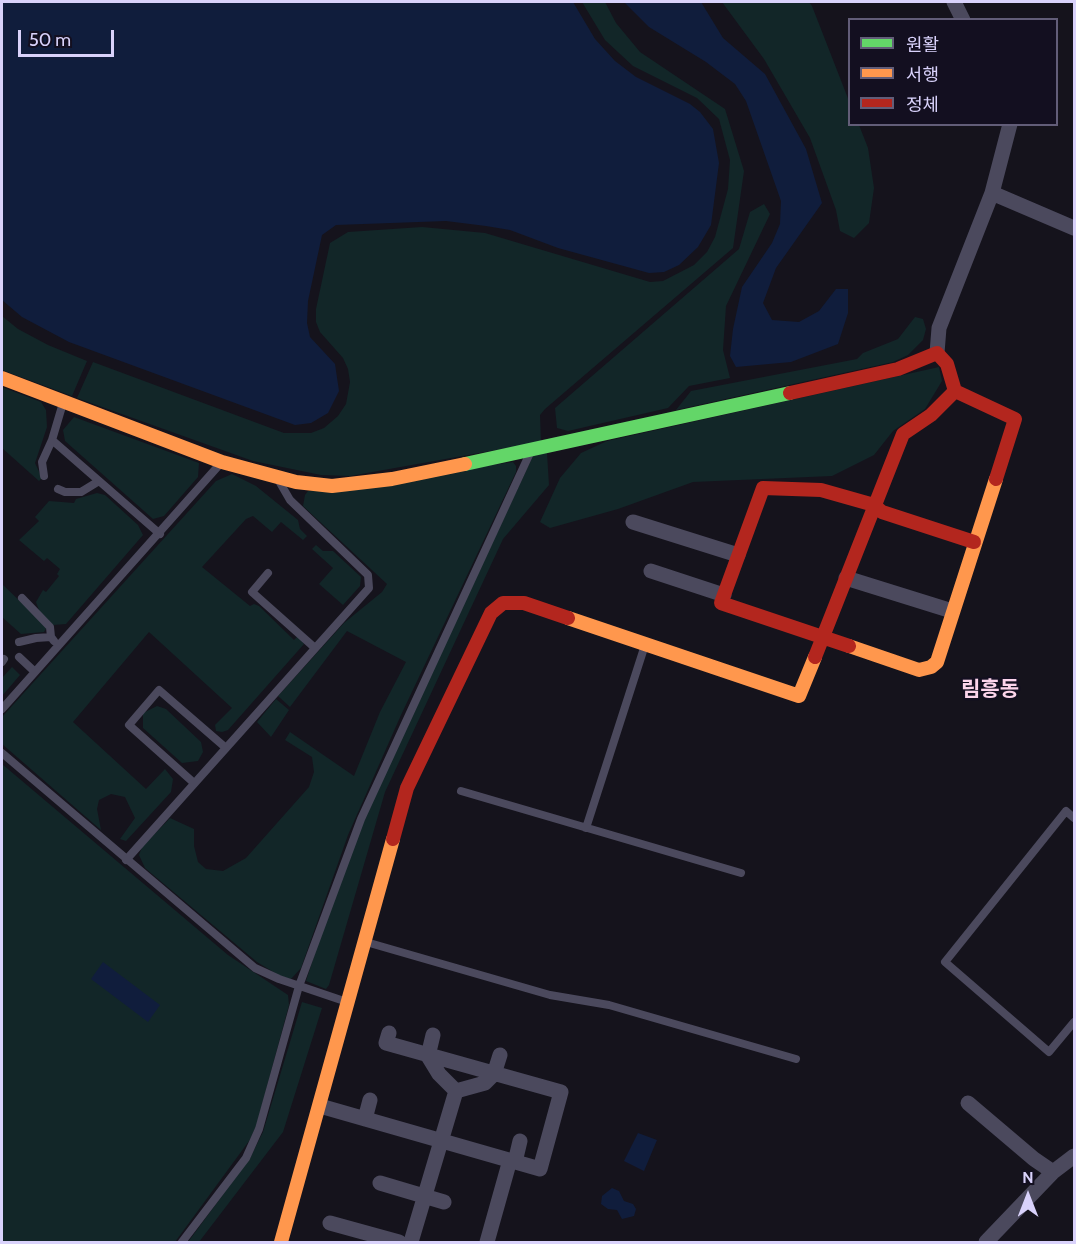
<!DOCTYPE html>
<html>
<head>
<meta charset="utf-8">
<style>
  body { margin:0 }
  #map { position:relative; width:1076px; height:1244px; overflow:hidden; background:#15131c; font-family:Cabin,"Noto Sans KR",sans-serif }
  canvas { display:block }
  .frame { position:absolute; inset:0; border:3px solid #d9d2fb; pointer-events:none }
  .legend { position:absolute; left:848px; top:18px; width:210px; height:108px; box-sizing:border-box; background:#130f20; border:2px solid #625d78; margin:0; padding:8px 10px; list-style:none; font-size:18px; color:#d9d2fb }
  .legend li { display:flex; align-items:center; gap:12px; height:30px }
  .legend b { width:30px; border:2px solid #625d78 }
  .north { position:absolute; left:998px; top:1166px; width:60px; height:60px; -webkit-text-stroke:4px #130f20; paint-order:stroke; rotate:0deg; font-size:16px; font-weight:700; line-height:24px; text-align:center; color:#d9d2fb }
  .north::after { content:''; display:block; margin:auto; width:21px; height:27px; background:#d9d2fb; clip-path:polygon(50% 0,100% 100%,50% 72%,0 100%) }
  .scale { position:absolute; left:18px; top:30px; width:96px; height:27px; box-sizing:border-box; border:3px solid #d9d2fb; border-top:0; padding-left:8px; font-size:18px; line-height:21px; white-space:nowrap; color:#d9d2fb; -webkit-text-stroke:4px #130f20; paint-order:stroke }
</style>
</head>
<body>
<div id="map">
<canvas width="1076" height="1244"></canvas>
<div class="frame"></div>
<ul class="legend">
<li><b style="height:8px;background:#63d668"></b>원활</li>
<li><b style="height:8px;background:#ff974d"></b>서행</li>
<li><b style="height:8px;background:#b3261e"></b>정체</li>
</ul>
<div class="north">N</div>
<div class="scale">50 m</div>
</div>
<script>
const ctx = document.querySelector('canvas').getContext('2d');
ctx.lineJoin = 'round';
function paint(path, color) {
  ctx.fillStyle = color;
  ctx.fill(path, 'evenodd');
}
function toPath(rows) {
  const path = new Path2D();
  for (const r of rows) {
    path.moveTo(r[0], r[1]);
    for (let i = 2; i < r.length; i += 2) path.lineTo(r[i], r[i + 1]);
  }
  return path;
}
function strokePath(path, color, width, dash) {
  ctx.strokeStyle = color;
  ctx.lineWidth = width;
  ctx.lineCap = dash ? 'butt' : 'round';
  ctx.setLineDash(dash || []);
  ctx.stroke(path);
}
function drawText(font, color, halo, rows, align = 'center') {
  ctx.font = font + ' Cabin,"Noto Sans KR",sans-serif';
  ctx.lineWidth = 4.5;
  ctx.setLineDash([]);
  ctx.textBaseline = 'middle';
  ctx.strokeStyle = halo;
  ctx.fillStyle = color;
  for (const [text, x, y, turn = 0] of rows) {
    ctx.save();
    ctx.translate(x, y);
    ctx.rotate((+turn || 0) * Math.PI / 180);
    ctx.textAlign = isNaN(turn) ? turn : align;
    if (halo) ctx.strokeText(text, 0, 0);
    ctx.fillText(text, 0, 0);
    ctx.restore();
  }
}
const green = toPath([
  [582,2,605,2,616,23,640,52,725,109,744,171,733,248,545,409,540,415,541,442,350,476,321,475,253,461,77,398,93,362,284,433,311,433,324,428,338,416,346,404,350,382,348,369,343,358,320,332,316,322,316,309,330,243,348,232,422,227,485,233,650,282,663,281,694,265,707,252,715,237,728,189,730,160,719,119,697,98,633,66,605,40],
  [722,2,809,2,812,6,849,101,850,124,859,125,868,148,874,188,869,223,854,238,840,231,836,210,810,138,764,59],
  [764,204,770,214,726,306,723,350,730,378,689,386,668,408,568,431,557,428,555,408,739,249,750,212],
  [2,316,18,329,48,345,87,361,72,396,2,370],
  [915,317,923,319,926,329,923,340,908,355,893,362,676,410,691,391,857,359,863,353,898,339],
  [939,367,942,381,925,409,893,431,874,455,832,476,693,482,618,509,550,528,540,522,560,478,581,453,607,441],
  [2,387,41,402,46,410,47,427,35,463,42,478,39,481,2,448],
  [74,417,199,463,198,477,164,516,153,519,65,441,63,430],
  [547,453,549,485,503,539,385,792,329,985,326,989,306,981,322,931,363,819,533,456],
  [513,462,516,466,516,472,401,715,348,835,301,968,291,979,280,976,257,962,145,868,139,855,142,847,170,818,194,829,194,846,198,862,206,869,223,871,246,858,309,787,314,772,312,757,285,740,290,732,354,776,380,712,406,662,347,631,290,707,278,696,344,623,382,592,387,584,303,506,305,495,308,491],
  [232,474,256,486,298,520,300,529,307,536,303,540,281,522,272,532,253,516,246,519,202,567,250,606,254,604,259,606,294,640,298,636,304,644,228,730,222,732,216,731,215,725,232,708,149,632,73,722,146,789,165,769,173,779,171,792,126,841,120,839,135,818,125,797,111,794,99,800,97,809,101,830,2,744,2,717,216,481],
  [97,493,105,495,138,525,143,535,66,624,53,625,40,613,36,602,43,590,46,592,59,576,57,574,60,569,47,558,44,561,19,540,39,521,35,517,49,501,74,503,76,499],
  [316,545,323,551,333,551,361,577,360,586,343,605,319,584,333,568,312,549],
  [2,584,47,627,44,632,21,634,2,617],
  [12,667,20,675,2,696,2,678],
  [276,699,289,710,271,737,257,722],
  [157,706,166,709,201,742,203,752,198,761,182,763,143,728,143,713],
  [2,764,228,955,288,995,289,1005,256,1127,249,1141,175,1242,2,1242],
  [302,1002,322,1008,283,1132,199,1242,188,1242,250,1158,263,1132]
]);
const water = toPath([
  [2,2,573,2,595,39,615,61,636,77,690,104,700,112,713,129,719,163,711,225,698,247,679,265,664,272,649,273,558,248,510,230,486,226,446,221,336,225,322,235,308,301,307,323,310,337,335,364,339,391,328,413,311,423,295,425,69,342,22,317,2,300],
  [624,2,701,2,723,38,765,74,806,149,822,203,776,268,763,303,772,320,799,322,819,311,836,289,848,289,848,313,838,344,791,362,736,367,730,356,733,329,742,287,772,243,780,224,781,201,746,101,735,84,706,62,649,27],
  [103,962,160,1005,148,1022,91,979],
  [638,1133,657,1140,644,1171,624,1161],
  [612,1188,619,1191,624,1201,633,1204,636,1209,634,1216,622,1219,617,1210,608,1209,601,1204,602,1196]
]);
const lane = toPath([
  [63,403,52,440,160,534],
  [44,476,42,462,52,440],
  [58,489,65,492,81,492,99,481],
  [268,573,252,592,315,648],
  [22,598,50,627,51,637],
  [19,642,36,638,51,637,54,641],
  [19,657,35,672],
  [2,662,4,659],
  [2,709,220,464],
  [2,753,255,968,279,979,347,1002],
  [194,783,129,725,159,690,226,748],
  [461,791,741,873],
  [1074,818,1066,811,945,962,1049,1052,1074,1022],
  [586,828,645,645],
  [126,860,369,588,368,575,290,500,279,481],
  [366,942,550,995,609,1005,796,1059],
  [182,1242,246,1158,259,1129,299,986,361,819,530,453]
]);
const street = toPath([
  [954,2,963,20],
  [992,193,1074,228],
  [937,353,939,328,992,193,1010,124],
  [633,522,738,555],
  [651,571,724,595],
  [846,578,952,611],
  [433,1035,428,1056,439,1074,456,1091],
  [456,1091,485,1083,494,1074,500,1055],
  [968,1103,1034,1159,1053,1172],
  [320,1106,540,1169,561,1092,386,1043,389,1033],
  [365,1119,370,1100],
  [515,1162,520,1141],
  [380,1183,444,1202],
  [330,1223,399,1242],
  [411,1242,456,1091],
  [487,1242,510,1160],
  [986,1242,1053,1172,1074,1156]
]);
const fast = toPath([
  [465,464,790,393]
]);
const slow = toPath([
  [2,378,222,462,296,482,332,486,392,479,465,464],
  [568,618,799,696,815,657],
  [849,646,919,670,931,667,937,662,996,479],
  [281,1242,393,839]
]);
const jam = toPath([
  [790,393,898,369,937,353,947,364,955,391,1015,419,996,479],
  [849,646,721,603,763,488,821,490,874,505,882,512,974,542],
  [815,657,903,434,931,415,955,391],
  [393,839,407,788,491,613,503,603,524,603,568,618]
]);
const quarterNames = [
  ["림흥동",990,690]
];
paint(green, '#122628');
paint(water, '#101d3c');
strokePath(lane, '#4b495d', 8);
strokePath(street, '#4b495d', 15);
strokePath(fast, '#63d668', 14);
strokePath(slow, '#ff974d', 14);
strokePath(jam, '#b3261e', 14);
drawText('bold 21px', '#fcd4eb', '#130f20', quarterNames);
</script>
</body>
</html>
